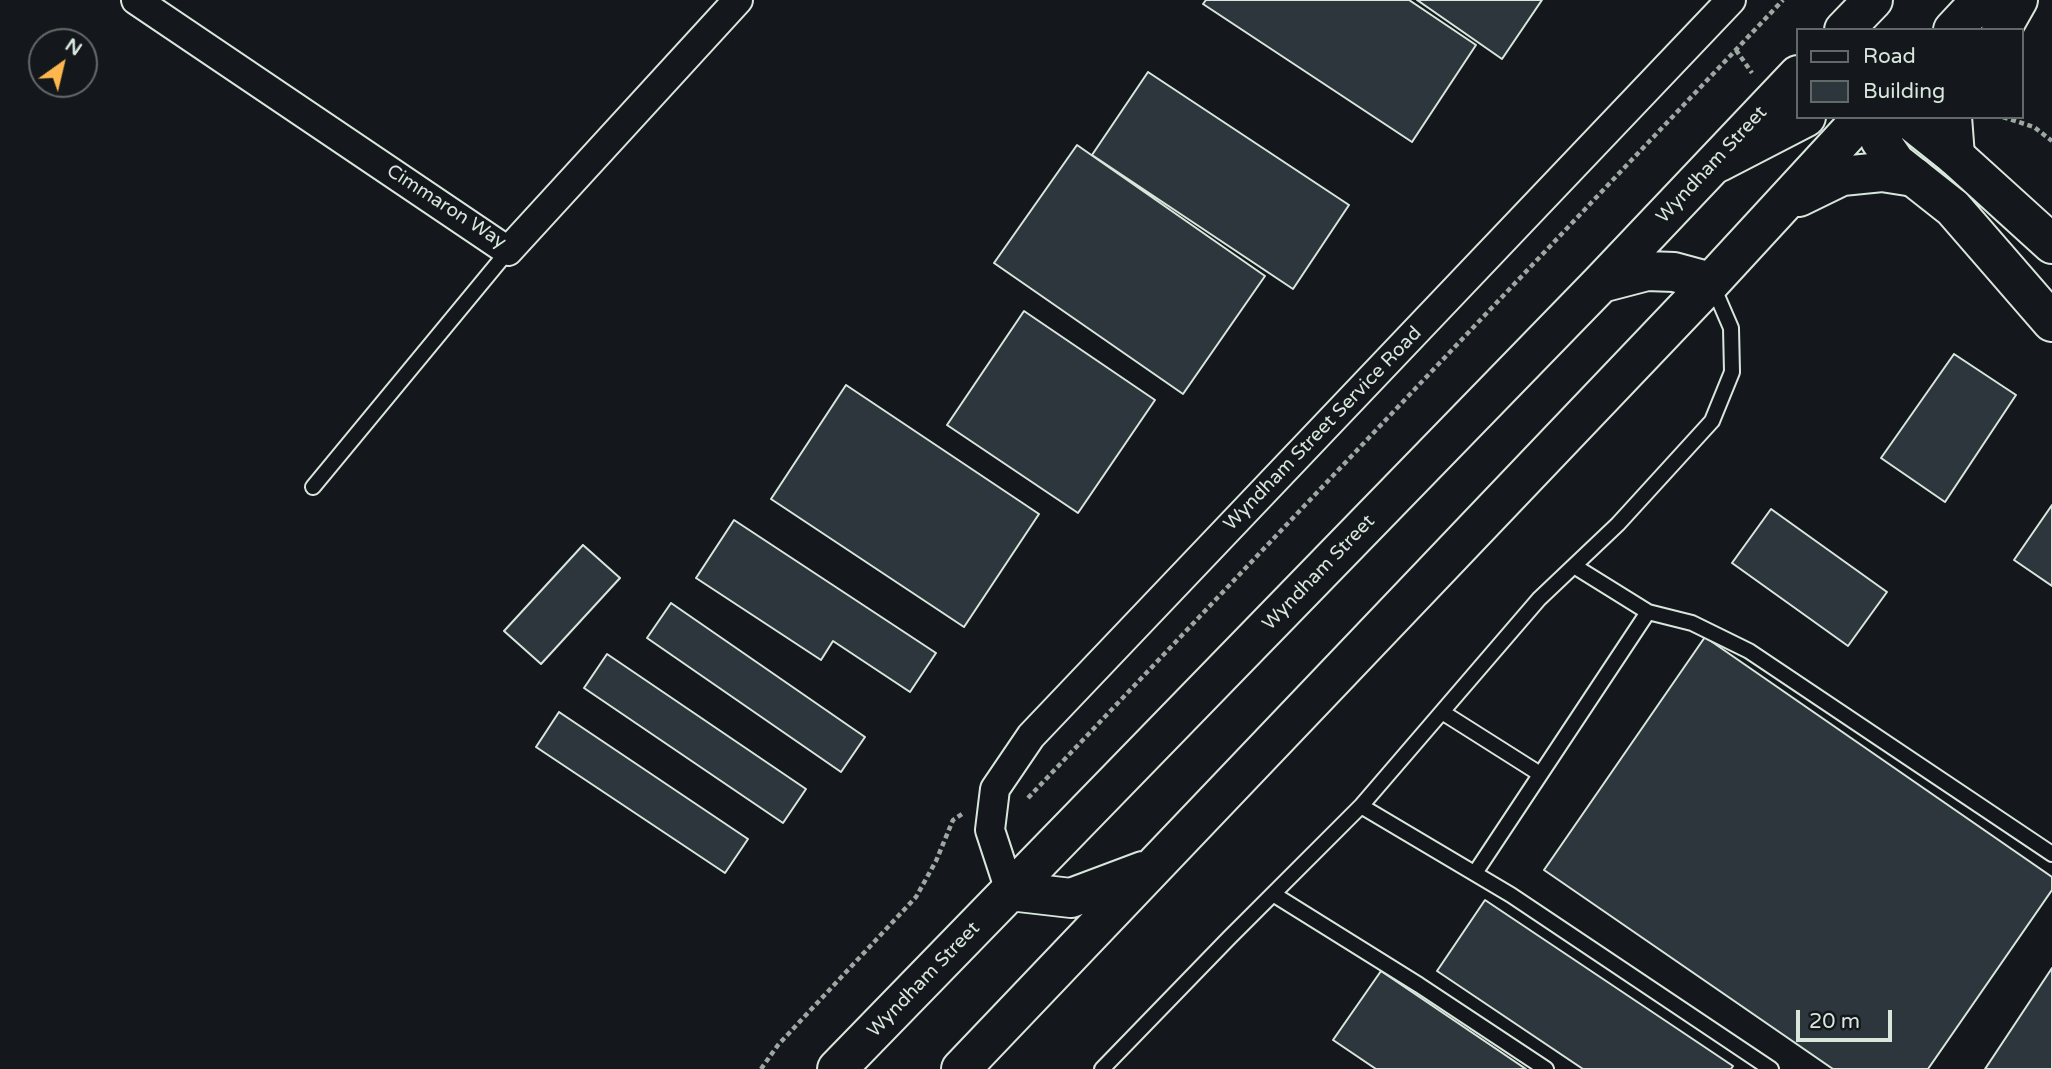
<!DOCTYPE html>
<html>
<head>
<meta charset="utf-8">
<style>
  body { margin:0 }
  #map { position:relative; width:2052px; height:1069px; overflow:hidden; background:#14181c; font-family:"Varela Round",sans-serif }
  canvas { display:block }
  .legend { position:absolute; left:1796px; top:28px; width:228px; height:91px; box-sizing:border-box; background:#14181c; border:2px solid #626a69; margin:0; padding:9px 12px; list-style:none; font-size:21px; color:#d8e6dc }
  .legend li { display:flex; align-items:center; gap:14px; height:35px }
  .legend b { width:35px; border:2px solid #626a69 }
  .north { position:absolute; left:28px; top:28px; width:70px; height:70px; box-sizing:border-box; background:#14181c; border:2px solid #626a69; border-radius:50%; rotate:34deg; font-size:19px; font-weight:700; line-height:28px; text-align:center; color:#d8e6dc }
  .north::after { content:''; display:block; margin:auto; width:24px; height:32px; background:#ffb74d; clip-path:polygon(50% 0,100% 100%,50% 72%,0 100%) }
  .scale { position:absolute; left:1796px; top:1010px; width:96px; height:32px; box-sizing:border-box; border:4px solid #d8e6dc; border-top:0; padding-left:9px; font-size:21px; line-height:24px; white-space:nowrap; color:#d8e6dc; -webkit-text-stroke:5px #14181c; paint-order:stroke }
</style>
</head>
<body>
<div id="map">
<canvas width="2052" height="1069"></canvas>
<ul class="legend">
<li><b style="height:9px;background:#14181c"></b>Road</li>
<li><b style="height:19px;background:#2c363c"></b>Building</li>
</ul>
<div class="north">N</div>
<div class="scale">20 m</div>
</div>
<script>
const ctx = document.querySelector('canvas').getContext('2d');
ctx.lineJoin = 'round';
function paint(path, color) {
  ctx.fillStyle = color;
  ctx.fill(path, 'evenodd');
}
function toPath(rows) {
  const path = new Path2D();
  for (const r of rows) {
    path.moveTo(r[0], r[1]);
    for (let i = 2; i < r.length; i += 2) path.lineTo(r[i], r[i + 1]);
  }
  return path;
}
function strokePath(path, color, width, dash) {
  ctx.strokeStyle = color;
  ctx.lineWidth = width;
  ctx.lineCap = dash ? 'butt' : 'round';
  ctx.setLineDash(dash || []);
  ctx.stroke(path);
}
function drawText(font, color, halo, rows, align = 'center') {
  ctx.font = font + ' "Varela Round",sans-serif';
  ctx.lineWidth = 5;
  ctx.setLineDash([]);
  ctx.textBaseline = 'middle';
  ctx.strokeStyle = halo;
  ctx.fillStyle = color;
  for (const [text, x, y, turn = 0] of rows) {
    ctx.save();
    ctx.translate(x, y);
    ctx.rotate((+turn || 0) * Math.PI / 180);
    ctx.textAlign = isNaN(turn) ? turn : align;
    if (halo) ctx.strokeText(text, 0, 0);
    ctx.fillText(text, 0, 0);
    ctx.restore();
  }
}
const building = toPath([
  [1206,0,1409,0,1476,45,1412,142,1203,4,1206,0],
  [1417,0,1542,0,1502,59,1417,0],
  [1148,72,1349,205,1293,289,1092,155,1148,72],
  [1077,145,1265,276,1183,394,994,263,1077,145],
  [1024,311,1155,400,1078,513,947,425,1024,311],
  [1954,354,2016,395,1945,502,1881,458,1954,354],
  [846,385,1039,514,964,627,771,499,846,385],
  [2052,505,2052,586,2014,560,2052,505],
  [1771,509,1887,592,1848,646,1732,563,1771,509],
  [734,520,936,653,910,692,833,641,821,660,696,578,734,520],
  [583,545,620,578,541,664,504,631,583,545],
  [671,603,865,737,841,772,647,638,671,603],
  [1705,637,2052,877,2052,890,1928,1069,1833,1069,1544,870,1705,637],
  [607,654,806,789,783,823,584,688,607,654],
  [559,712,748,839,725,873,536,747,559,712],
  [1485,900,1733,1066,1731,1069,1583,1069,1437,971,1485,900],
  [2052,968,2052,1069,1985,1069,2052,968],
  [1381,971,1526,1069,1376,1069,1333,1040,1381,971]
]);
const path = toPath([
  [1736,50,1752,73],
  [2003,117,2034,127,2052,141],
  [1028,798,1783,0],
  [761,1069,778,1045,916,897,936,861,953,820,962,814]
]);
const lane = toPath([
  [313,487,508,251],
  [1574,566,1648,612,1692,623,1749,651,2052,854],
  [1442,712,1540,774],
  [1361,806,1511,895,1771,1069],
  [1475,873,1648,612],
  [1273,894,1419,985,1546,1069],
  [1102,1069,1229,938,1361,806,1539,599,1618,524,1712,421,1732,372,1731,328,1712,284]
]);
const street = toPath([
  [136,0,508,251,738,0],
  [1010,891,990,830,995,789,1031,736,1731,0]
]);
const secondary = toPath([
  [1874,117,1880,140,1896,163,1953,208,2052,322],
  [1898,117,1911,121,1955,156,2052,244],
  [1719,162,1806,117]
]);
const highway = toPath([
  [1844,30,1873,0],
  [1953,30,1981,0],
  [2001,30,2018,0],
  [1952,117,1955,156],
  [1799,197,1842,176,1882,172,1914,177],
  [1601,283,1647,271,1674,272,1711,282],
  [1010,891,1071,898,1143,871],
  [837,1069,1601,283,1798,75],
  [961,1069,1711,282,1863,117]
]);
const streetNames = [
  ["Wyndham Street",1712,165,-47],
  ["Cimmaron Way",446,207,33],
  ["Wyndham Street Service Road",1323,429,-46],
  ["Wyndham Street",1319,573,-46],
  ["Wyndham Street",924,980,-46]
];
paint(building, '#2c363c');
strokePath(building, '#d8e6dc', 2);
strokePath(lane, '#d8e6dc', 18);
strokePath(street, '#d8e6dc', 32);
strokePath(secondary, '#d8e6dc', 42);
strokePath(highway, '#d8e6dc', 42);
strokePath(path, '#9da8a2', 4.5, [5, 3.5]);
strokePath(lane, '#14181c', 14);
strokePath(street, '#14181c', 28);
strokePath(secondary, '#14181c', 38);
strokePath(highway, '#14181c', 38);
drawText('19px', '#d8e6dc', '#14181c', streetNames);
</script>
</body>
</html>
